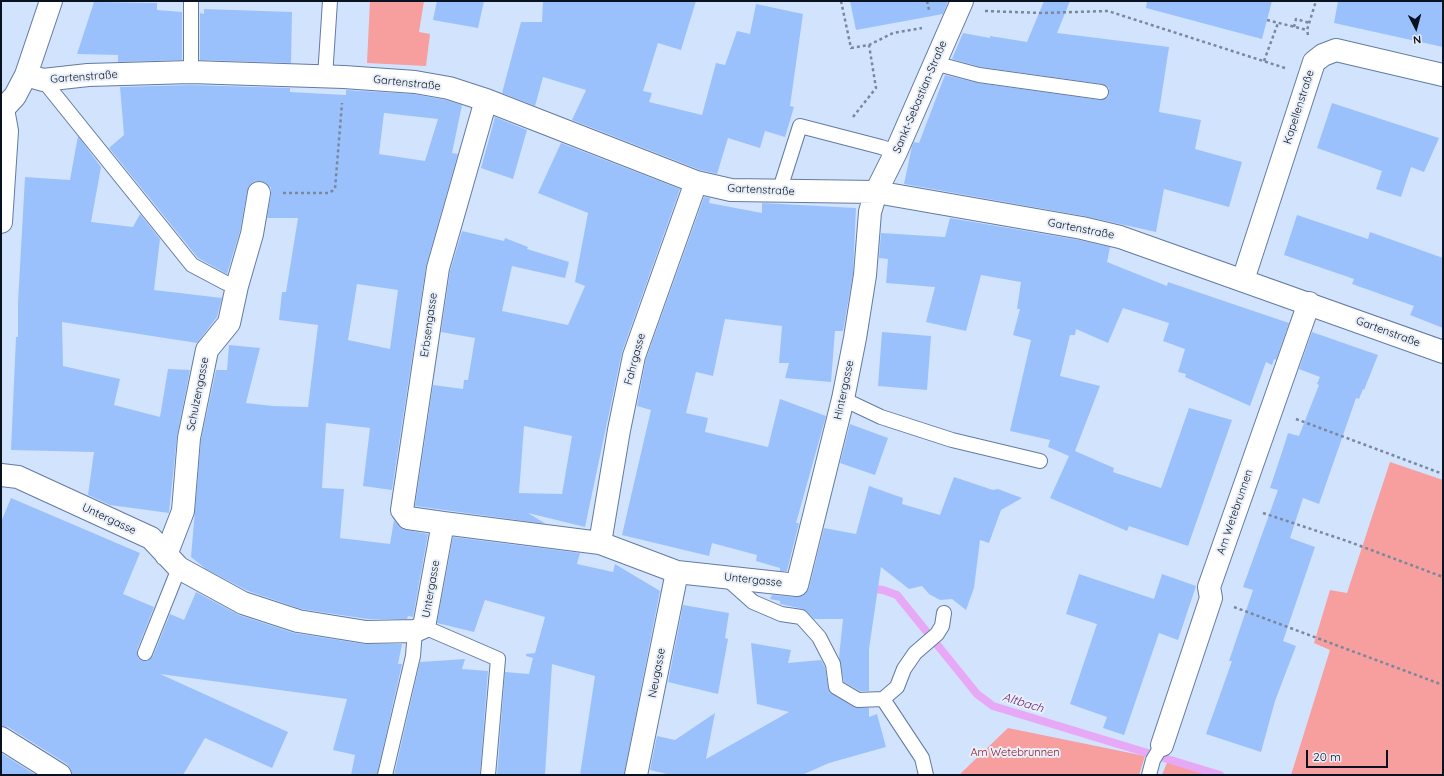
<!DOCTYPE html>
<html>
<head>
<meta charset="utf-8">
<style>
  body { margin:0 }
  #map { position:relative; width:1444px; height:776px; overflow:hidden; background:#d2e3fd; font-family:Quicksand,sans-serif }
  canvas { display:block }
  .frame { position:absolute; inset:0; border:2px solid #081221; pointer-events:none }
  .north { position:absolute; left:1396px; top:8px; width:40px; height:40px; -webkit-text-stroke:3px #e9eff8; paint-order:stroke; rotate:174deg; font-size:11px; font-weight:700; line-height:16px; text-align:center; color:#081221 }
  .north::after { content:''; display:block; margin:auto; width:14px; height:18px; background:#081221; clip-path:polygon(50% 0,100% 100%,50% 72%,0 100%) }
  .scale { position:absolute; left:1306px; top:750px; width:82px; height:18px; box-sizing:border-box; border:2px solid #081221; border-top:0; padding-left:5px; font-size:12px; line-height:14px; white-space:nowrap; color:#081221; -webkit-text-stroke:3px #e9eff8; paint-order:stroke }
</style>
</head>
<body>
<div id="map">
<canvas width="1444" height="776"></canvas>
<div class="frame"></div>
<div class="north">N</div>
<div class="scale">20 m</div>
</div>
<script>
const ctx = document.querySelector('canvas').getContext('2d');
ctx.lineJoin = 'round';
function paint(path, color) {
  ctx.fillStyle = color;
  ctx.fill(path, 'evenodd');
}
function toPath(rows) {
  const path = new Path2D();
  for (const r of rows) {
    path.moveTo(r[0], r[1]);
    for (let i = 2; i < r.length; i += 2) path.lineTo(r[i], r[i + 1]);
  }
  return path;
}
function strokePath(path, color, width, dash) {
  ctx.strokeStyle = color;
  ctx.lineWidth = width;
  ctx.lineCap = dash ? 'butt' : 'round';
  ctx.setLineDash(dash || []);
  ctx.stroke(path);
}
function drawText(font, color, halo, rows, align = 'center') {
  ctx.font = font + ' Quicksand,sans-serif';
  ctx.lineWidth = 4;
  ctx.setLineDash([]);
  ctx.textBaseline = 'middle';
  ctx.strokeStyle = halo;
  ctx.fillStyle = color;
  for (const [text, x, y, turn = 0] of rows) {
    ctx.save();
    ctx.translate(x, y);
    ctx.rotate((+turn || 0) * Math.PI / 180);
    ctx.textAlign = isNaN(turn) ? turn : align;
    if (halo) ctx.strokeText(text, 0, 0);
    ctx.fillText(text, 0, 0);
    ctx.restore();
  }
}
const green = toPath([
  [370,1,424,1,419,32,430,34,426,66,367,63],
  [1390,462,1443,480,1443,775,1291,775,1330,650,1314,643,1330,590,1347,593],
  [1008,728,1145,756,1139,775,959,775],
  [1168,760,1225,775,1162,775]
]);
const stream = toPath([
  [868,588,883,590,897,595,977,694,993,706,1220,775]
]);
const building = toPath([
  [437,1,484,1,478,28,433,20],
  [543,1,696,1,681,50,658,43,643,91,652,93,649,102,702,115,716,63,725,65,737,31,750,34,756,4,803,14,790,106,794,107,785,137,765,131,760,148,728,138,717,174,700,170,572,120,586,90,543,77,535,106,502,93,521,22,542,22],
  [850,1,948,1,943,14,856,30],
  [1044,1,1070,1,1057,33,1169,47,1159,112,1201,120,1195,149,1242,162,1229,207,1164,189,1156,232,1084,216,904,184,912,146,914,142,919,143,945,75,978,83,1100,100,1108,97,1109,88,1102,84,981,67,952,59,963,33,990,38,990,36,1027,42],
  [1147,1,1272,1,1262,39,1146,8],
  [1338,1,1443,1,1443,47,1334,23],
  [94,2,157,3,157,10,182,12,182,60,118,62,118,55,77,54],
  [204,9,292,12,291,63,200,60,200,13,204,14],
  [191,85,290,88,290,92,346,95,346,90,413,94,446,100,462,105,452,153,458,154,426,266,392,490,363,486,370,428,326,423,322,488,344,489,340,538,390,544,394,520,402,529,428,534,413,617,408,616,407,619,367,619,301,609,248,591,206,569,191,557,201,440,216,370,227,370,229,345,260,348,246,403,273,406,308,407,318,325,279,320,282,292,286,292,298,218,267,218,271,195,271,188,267,184,261,181,255,181,250,185,247,191,240,231,227,274,198,258,109,148,124,135,120,87],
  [384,113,438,119,425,161,379,154],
  [357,284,398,290,390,349,348,340],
  [1332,103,1439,138,1424,172,1411,167,1401,197,1376,189,1382,171,1317,148],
  [495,117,527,130,513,179,481,168],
  [78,136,101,167,91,222,133,227,140,214,160,239,154,290,222,298,217,317,197,343,62,322,63,366,120,379,114,405,160,417,168,369,190,370,177,436,169,513,110,505,88,495,94,452,11,450,16,337,18,337,18,302,25,177,70,180],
  [561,143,680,189,622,352,585,527,528,513,546,524,415,506,433,385,463,389,464,380,468,380,475,338,441,332,450,271,462,231,504,241,505,238,528,247,527,249,569,262,565,278,512,266,502,311,568,325,585,286,575,282,588,213,538,193],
  [524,426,572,436,562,494,519,493],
  [704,197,710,198,709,203,762,213,762,203,856,208,853,274,843,331,835,331,831,382,785,378,789,363,779,363,782,326,725,319,713,376,696,372,686,413,708,418,705,432,768,447,780,399,826,416,796,523,799,523,787,571,780,571,780,568,756,561,757,555,712,543,709,556,622,535,651,410,637,406,646,359],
  [1297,215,1368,239,1370,232,1443,258,1443,328,1410,315,1414,306,1352,284,1354,279,1284,255],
  [950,218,1079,240,1110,247,1107,262,1167,286,1168,282,1289,323,1276,360,1274,359,1272,365,1266,362,1250,406,1185,377,1186,374,1178,372,1185,349,1163,341,1169,323,1123,308,1108,343,1076,329,1075,335,1070,335,1060,376,1100,386,1075,451,1114,468,1113,472,1161,488,1189,408,1232,420,1188,546,1129,526,1127,531,1050,498,1069,456,1048,447,1050,440,1010,431,1031,340,1013,335,1020,309,1017,309,1021,282,981,275,966,331,926,322,935,287,886,283,888,259,879,258,881,233,945,237],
  [882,332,931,336,927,390,878,386],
  [1312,332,1378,355,1364,390,1363,389,1359,399,1356,398,1319,504,1303,498,1290,538,1315,547,1283,641,1296,646,1275,701,1261,752,1206,734,1232,661,1229,661,1253,590,1243,587,1278,490,1270,488,1284,446,1288,433,1299,436,1319,385,1317,384,1320,377,1299,369],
  [850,424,888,438,875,475,840,463],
  [954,477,993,490,998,489,1022,498,1001,510,989,543,980,540,974,588,966,610,952,599,940,600,929,594,922,586,909,589,881,567,869,649,869,691,860,691,844,682,839,657,843,619,814,619,803,609,780,604,780,601,770,599,772,595,796,597,806,593,809,588,824,528,856,534,869,486,903,498,902,504,940,515],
  [11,498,140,553,123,594,154,607,137,650,138,658,142,661,147,661,153,656,170,614,184,620,196,592,239,615,294,633,364,644,402,644,398,664,402,664,377,775,351,775,355,755,333,750,347,699,160,674,288,732,272,768,205,738,183,775,72,775,71,769,67,764,8,727,1,726,1,522],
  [453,537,580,553,577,564,613,572,615,564,660,591,624,775,580,775,595,676,552,664,545,775,497,775,505,672,529,674,533,658,526,656,526,654,535,653,545,617,485,600,474,632,437,623],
  [1079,574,1154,599,1162,574,1196,586,1178,640,1159,633,1124,735,1103,728,1107,717,1070,704,1097,624,1066,614],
  [683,605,729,613,725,638,728,639,718,694,668,682],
  [751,643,791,650,788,663,821,660,825,667,829,692,854,707,869,708,869,717,877,714,886,747,829,763,802,775,671,775,650,770,657,736,675,740,715,713,706,759,789,712,757,704],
  [465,659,462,669,488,671,480,775,394,775,420,662],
  [1,753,36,775,1,775]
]);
const path = toPath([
  [841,1,851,48,869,45,893,33,922,28],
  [927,1,929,10],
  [985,11,1042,13,1108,11,1285,68],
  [1267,20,1307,30],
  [1294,27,1296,19,1310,23],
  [1308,35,1307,30,1316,1],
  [1264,61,1278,23],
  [853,117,876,88,869,45],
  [283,193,329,193,335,189,342,103],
  [1296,419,1443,474],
  [1263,513,1347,541,1443,577],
  [1234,607,1443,685]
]);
const lane = toPath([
  [934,63,979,75,1101,92],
  [191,72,191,1],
  [325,77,330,1],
  [43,80,192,265,226,283,237,286],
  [779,192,800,126,881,147,896,152],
  [843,399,881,417,952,440,1040,461],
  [725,577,753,602,781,614,801,617,819,637,833,664,836,687,858,700,883,699,897,687,904,669,915,653,937,634,942,626,944,613],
  [424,627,498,659,488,775],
  [145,653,179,568],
  [883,699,922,758,926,775],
  [385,775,413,656,415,631],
  [1149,775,1153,760,1162,745]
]);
const street = toPath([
  [26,75,43,80,88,75,191,72,344,77,415,82,449,88,486,100,696,182,731,190,876,192,1082,228,1120,237,1443,352],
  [3,109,15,96,26,75,51,1],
  [1243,280,1314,62,1323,55,1336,50,1443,75],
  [1,475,18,477,151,538,179,568,243,603,298,621,366,632,415,631,424,627,443,523,600,543,677,572,797,585,843,399,855,338,865,275,870,212,876,192,896,152,962,1],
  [443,523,408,518,402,510,438,268,486,100],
  [600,543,619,430,634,356,696,182],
  [166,555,183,511,189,438,207,350,229,323,237,286,252,234,259,193],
  [1162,745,1211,598,1209,587,1309,303],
  [636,775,677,572]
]);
const secondary = toPath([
  [1,108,3,109,7,131,1,222],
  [1,738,60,775]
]);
const streetNames = [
  ["Gartenstraße",84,77,-4],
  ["Gartenstraße",407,83,6],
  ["Sankt-Sebastian-Straße",920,97,-67],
  ["Kapellenstraße",1299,107,-72],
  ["Gartenstraße",761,190,3],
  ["Gartenstraße",1081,229,11],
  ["Erbsengasse",429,325,-82],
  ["Gartenstraße",1388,332,20],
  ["Fahrgasse",635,359,-75],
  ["Hintergasse",844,390,-78],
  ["Schulzengasse",198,394,-79],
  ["Am Wetebrunnen",1235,512,-71],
  ["Untergasse",109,519,25],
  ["Untergasse",753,580,6],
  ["Untergasse",431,589,-80],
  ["Neugasse",657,673,-79]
];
const parkNames = [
  ["Am Wetebrunnen",1015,753]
];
const waterNames = [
  ["Altbach",1023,703,17]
];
paint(green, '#f79e9e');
strokePath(stream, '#e7a8f6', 8);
paint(building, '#9bc1fd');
strokePath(lane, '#627ba3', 16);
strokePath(street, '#627ba3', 24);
strokePath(secondary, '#627ba3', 24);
strokePath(path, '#7a889e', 2.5, [3, 3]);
strokePath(lane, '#fff', 14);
strokePath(street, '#fff', 22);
strokePath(secondary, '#fff', 22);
drawText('11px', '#081221', '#e9eff8', streetNames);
drawText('11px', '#8b1628', '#e9eff8', parkNames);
drawText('italic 12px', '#651d75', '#e9eff8', waterNames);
</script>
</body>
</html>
